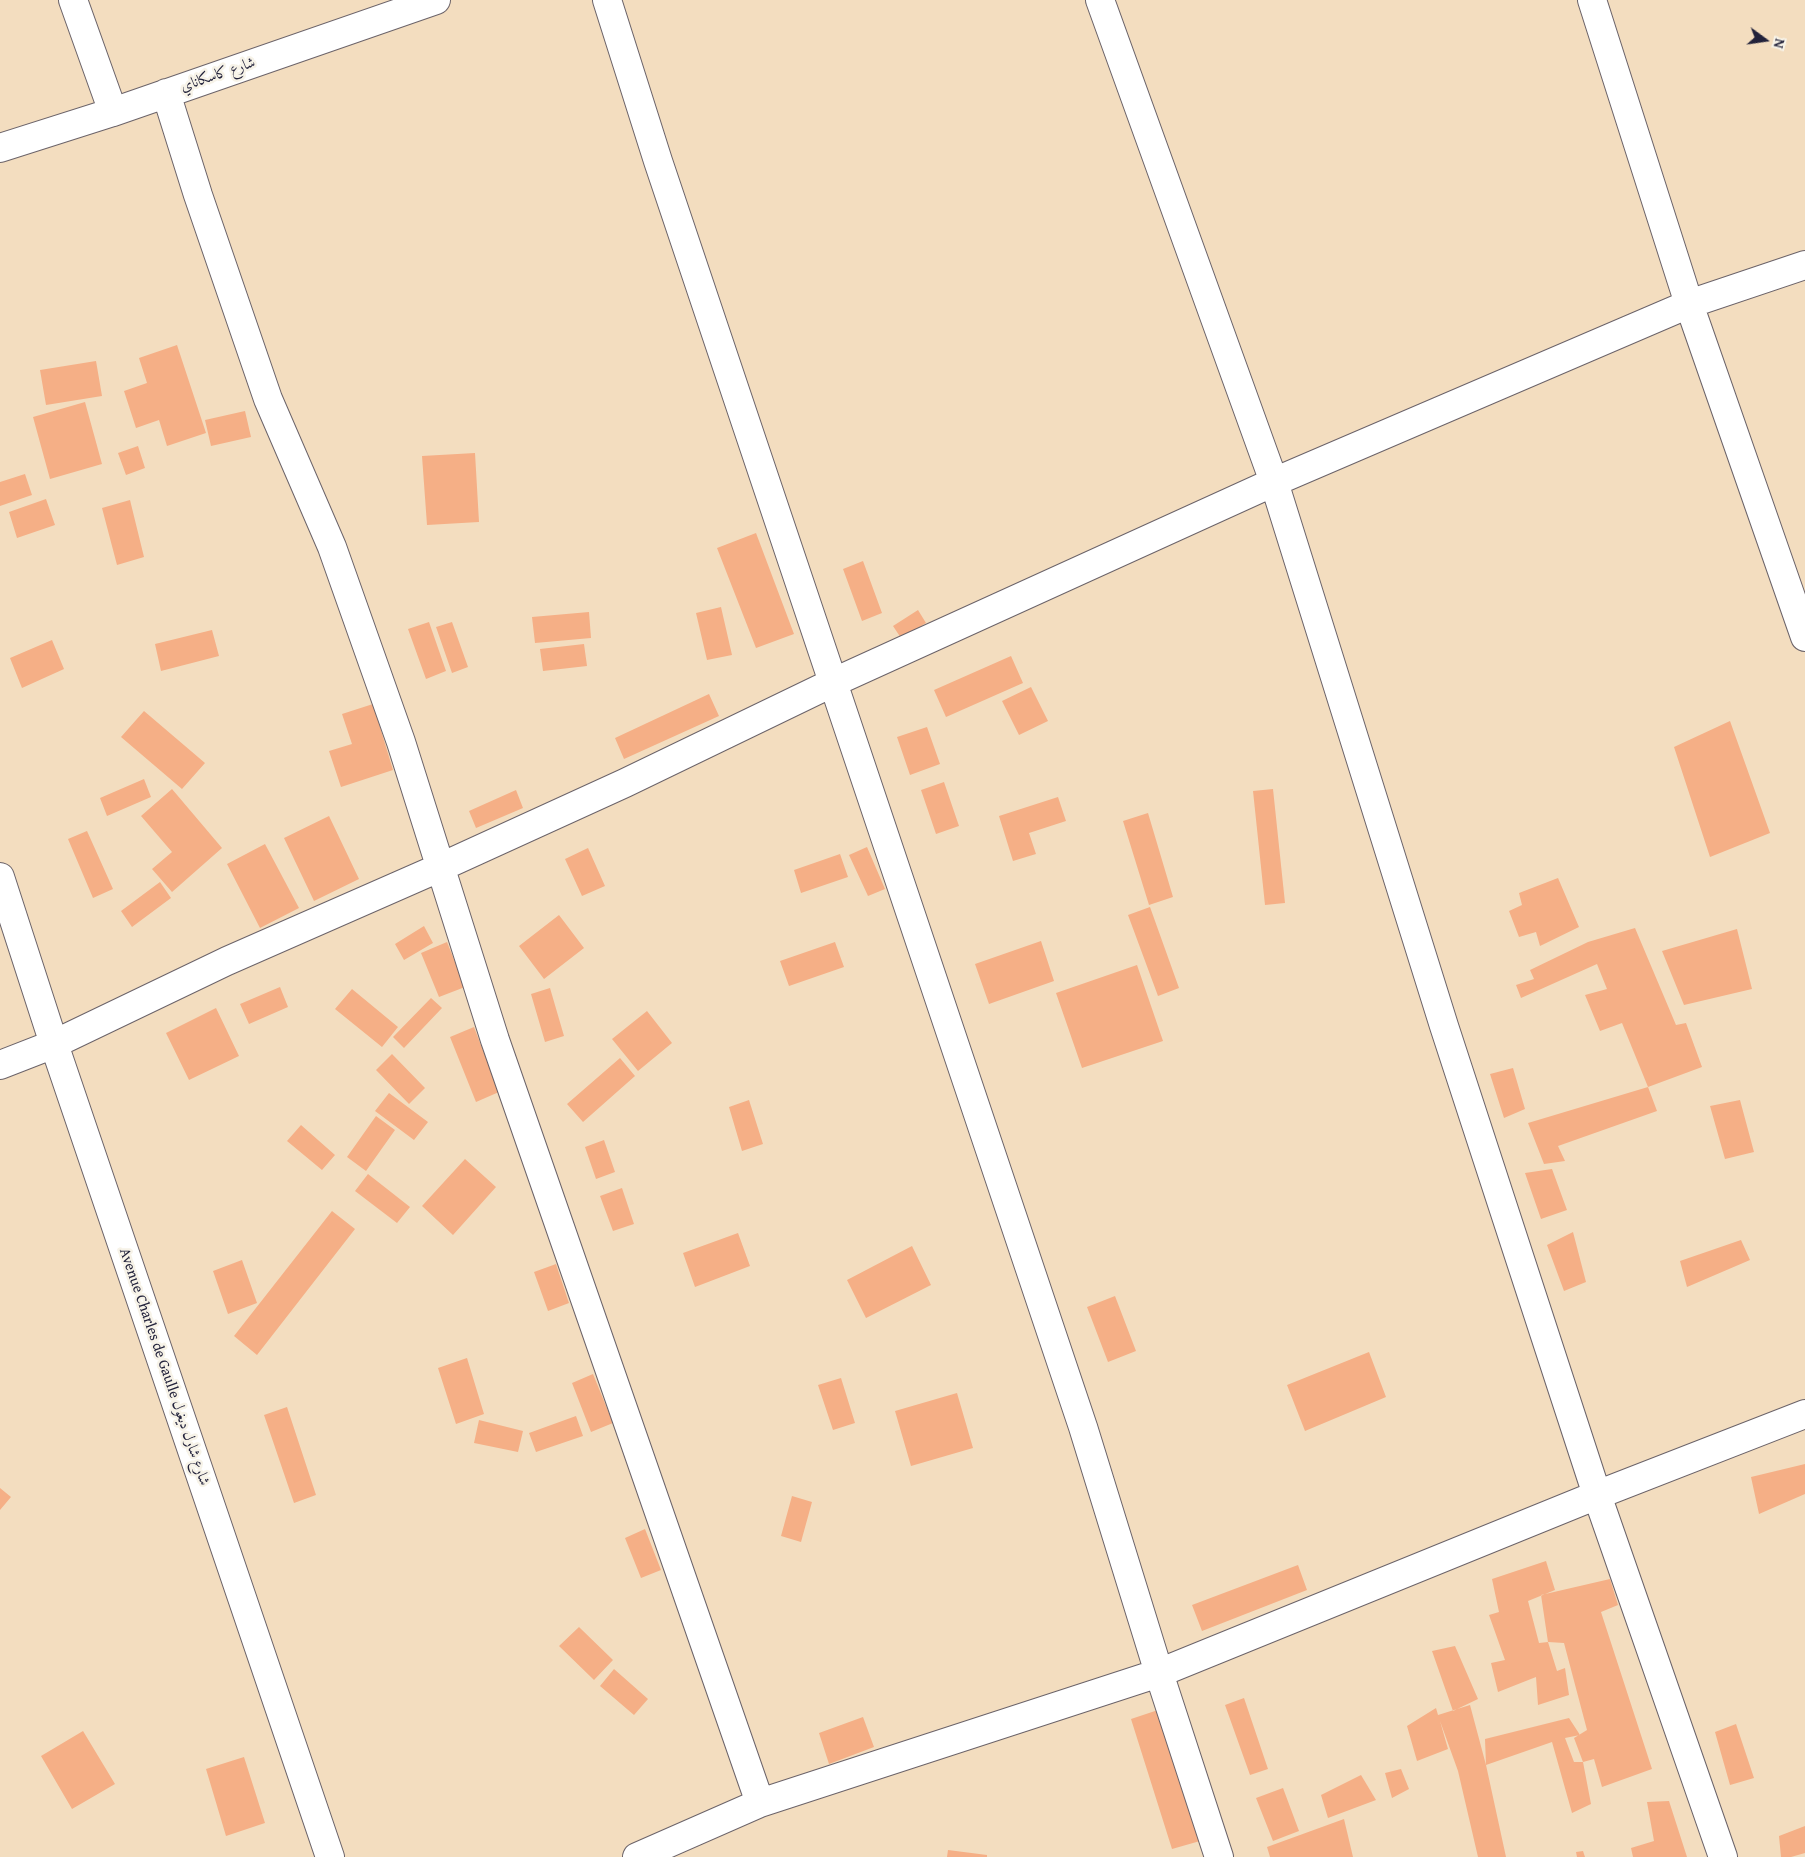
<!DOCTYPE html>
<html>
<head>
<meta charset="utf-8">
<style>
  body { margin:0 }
  #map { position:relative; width:1805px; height:1857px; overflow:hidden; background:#f3ddbf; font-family:"Gentium Book Plus",serif }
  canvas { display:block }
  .north { position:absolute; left:1740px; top:15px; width:50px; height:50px; -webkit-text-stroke:4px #f7f3e8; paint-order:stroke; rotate:104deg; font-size:14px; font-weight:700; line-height:20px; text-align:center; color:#22223b }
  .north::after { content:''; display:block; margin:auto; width:18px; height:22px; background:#22223b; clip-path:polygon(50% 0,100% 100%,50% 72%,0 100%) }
</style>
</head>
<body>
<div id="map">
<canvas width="1805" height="1857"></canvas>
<div class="north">N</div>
</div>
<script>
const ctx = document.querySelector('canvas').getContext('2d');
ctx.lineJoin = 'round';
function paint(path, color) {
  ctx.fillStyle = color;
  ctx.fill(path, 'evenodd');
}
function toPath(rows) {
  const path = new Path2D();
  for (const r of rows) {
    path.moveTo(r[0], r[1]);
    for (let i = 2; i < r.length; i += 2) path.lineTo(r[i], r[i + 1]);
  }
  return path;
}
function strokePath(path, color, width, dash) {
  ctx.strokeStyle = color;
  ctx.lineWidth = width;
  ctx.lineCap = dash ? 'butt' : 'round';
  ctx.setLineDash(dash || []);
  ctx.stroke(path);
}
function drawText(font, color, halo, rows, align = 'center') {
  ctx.font = font + ' "Gentium Book Plus",Amiri,serif';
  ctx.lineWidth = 5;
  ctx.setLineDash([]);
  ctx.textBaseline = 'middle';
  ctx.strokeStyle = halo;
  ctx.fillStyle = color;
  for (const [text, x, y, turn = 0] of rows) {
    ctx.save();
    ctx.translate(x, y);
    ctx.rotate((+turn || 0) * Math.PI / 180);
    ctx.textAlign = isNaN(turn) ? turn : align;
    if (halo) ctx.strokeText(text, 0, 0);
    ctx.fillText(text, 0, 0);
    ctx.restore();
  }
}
const building = toPath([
  [177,345,206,433,167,446,159,420,136,428,124,391,147,383,139,358],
  [96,361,102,396,46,405,40,370],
  [85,402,102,464,50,479,33,417],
  [245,411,251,437,211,446,205,420],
  [138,446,145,468,126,475,118,453],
  [475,453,479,522,427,525,422,456],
  [25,474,32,495,0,506,0,482],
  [46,499,55,525,17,538,9,512],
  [130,500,144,557,117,565,102,508],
  [756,533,794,634,756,648,717,548],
  [863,561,882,613,862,621,843,569],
  [721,607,732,655,707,660,696,613],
  [918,610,926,623,901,638,893,626],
  [589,612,591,638,535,643,532,617],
  [429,622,446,671,426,679,408,629],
  [452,622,468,667,452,673,436,627],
  [212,630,219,656,161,671,155,644],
  [52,640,64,669,22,688,10,658],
  [584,644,587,666,543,671,540,649],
  [1011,656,1023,683,946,717,934,690],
  [1031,687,1048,721,1019,735,1002,701],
  [709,694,719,716,624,759,615,738],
  [373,704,393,770,341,787,329,751,352,744,342,714],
  [144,711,205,763,182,789,121,737],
  [1730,721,1770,833,1710,857,1674,747],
  [927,727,940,764,910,775,897,737],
  [144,779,151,797,107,816,100,798],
  [944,782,959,826,936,834,921,790],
  [172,789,222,848,172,892,152,869,172,852,141,816],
  [1273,789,1285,903,1265,905,1253,791],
  [516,790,523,808,476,828,469,811],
  [1058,797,1066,821,1029,833,1036,854,1013,861,999,816],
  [1148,813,1173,897,1149,905,1123,821],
  [329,816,359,879,314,901,284,838],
  [87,831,113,889,93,898,68,839],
  [265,844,299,908,260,928,227,864],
  [867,847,885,889,868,896,849,855],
  [588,848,605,886,582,896,565,859],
  [840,854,848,877,801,893,794,870],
  [1558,878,1579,927,1540,946,1536,932,1519,937,1509,911,1522,905,1519,893],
  [160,882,171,898,132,927,121,911],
  [1150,907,1179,988,1158,996,1128,915],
  [559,915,584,948,544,979,519,946],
  [424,926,433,943,404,960,395,944],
  [1635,928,1676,1025,1686,1023,1702,1067,1648,1087,1622,1023,1600,1031,1585,995,1607,989,1597,964,1521,998,1516,985,1534,979,1530,970,1588,942],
  [1737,929,1752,989,1684,1005,1662,951],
  [1041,941,1054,981,989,1004,975,964],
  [447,942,465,987,439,997,421,953],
  [835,942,844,967,789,986,780,961],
  [1137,965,1163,1041,1082,1068,1056,993],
  [280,987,288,1007,249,1024,240,1004],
  [550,988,564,1036,545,1042,531,994],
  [352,989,398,1027,382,1047,335,1009],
  [431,998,442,1008,404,1048,393,1037],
  [216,1008,239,1056,189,1080,166,1033],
  [647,1011,672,1043,638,1071,612,1039],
  [474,1027,499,1092,476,1102,450,1037],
  [392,1054,425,1088,409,1104,376,1070],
  [620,1058,635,1076,583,1122,567,1104],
  [1513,1068,1525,1109,1504,1118,1490,1074],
  [1648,1087,1657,1111,1558,1146,1565,1161,1544,1164,1528,1123],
  [389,1093,428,1122,414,1140,375,1111],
  [749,1100,763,1144,742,1151,729,1107],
  [1740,1100,1754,1152,1725,1159,1710,1106],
  [376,1116,395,1130,366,1171,347,1157],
  [301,1125,335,1155,322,1170,287,1141],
  [604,1140,615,1172,596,1179,585,1147],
  [465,1159,496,1187,453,1235,422,1206],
  [1552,1169,1567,1210,1541,1219,1525,1173],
  [368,1174,410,1207,397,1223,355,1191],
  [622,1188,634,1224,613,1231,600,1196],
  [332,1211,355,1229,257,1355,234,1336],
  [1573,1232,1586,1282,1564,1291,1547,1245],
  [738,1233,750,1266,695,1287,683,1253],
  [1741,1240,1750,1260,1687,1287,1680,1261],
  [912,1246,931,1285,866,1318,847,1280],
  [242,1260,257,1303,228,1314,213,1271],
  [556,1264,569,1303,548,1311,534,1272],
  [1115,1296,1136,1351,1108,1362,1087,1307],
  [1369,1352,1386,1397,1305,1431,1287,1385],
  [467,1358,484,1414,456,1424,438,1368],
  [593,1374,613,1423,591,1432,572,1383],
  [841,1378,855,1423,833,1430,818,1385],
  [957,1393,973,1448,911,1466,895,1411],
  [287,1407,316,1495,294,1503,264,1415],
  [576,1416,583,1436,536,1452,529,1433],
  [479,1420,523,1431,518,1452,474,1443],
  [1805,1464,1805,1494,1759,1514,1751,1477],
  [0,1488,11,1497,0,1510],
  [792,1496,812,1502,801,1542,781,1536],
  [645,1529,661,1570,641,1578,625,1538],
  [1546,1561,1555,1590,1528,1601,1539,1643,1548,1642,1557,1671,1565,1668,1569,1695,1538,1705,1536,1677,1498,1692,1491,1663,1505,1660,1489,1615,1499,1612,1492,1579],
  [1298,1565,1307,1590,1202,1631,1192,1605],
  [1610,1579,1618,1605,1601,1612,1652,1769,1602,1787,1594,1759,1583,1762,1574,1738,1587,1730,1564,1643,1548,1642,1541,1595],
  [579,1627,613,1660,594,1680,559,1646],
  [1455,1646,1478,1699,1453,1711,1432,1651],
  [614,1669,648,1699,634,1715,600,1686],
  [1244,1698,1268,1769,1250,1775,1225,1705],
  [1470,1705,1486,1765,1506,1857,1478,1857,1458,1771,1440,1721,1448,1749,1417,1761,1407,1726,1436,1708,1438,1715],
  [1158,1710,1200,1841,1172,1849,1131,1719],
  [863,1717,874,1747,829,1764,819,1733],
  [1569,1718,1580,1735,1565,1738,1574,1762,1583,1762,1591,1804,1572,1813,1552,1742,1486,1765,1485,1739],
  [1736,1724,1754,1778,1730,1785,1715,1732],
  [83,1731,115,1784,72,1809,41,1756],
  [244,1757,265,1823,226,1836,206,1769],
  [1401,1769,1409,1789,1392,1798,1385,1773],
  [1361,1775,1376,1800,1328,1818,1321,1795],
  [1283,1788,1299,1831,1273,1841,1256,1798],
  [1669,1801,1687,1857,1633,1857,1631,1848,1654,1841,1647,1802],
  [1344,1819,1353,1857,1270,1857,1267,1847],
  [1805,1826,1805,1853,1791,1857,1781,1857,1779,1836],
  [948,1850,987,1855,987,1857,947,1857],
  [1583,1851,1585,1857,1577,1857,1576,1852]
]);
const minor = toPath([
  [73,0,113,112],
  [607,0,658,161,1083,1427,1159,1673,1219,1857],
  [1100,0,1274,482,1444,1026,1597,1495,1723,1857],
  [1592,0,1689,304,1805,637],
  [166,93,198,195,268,399,332,547,401,742,495,1040,760,1803],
  [0,148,113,112,436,0],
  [0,877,54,1044,330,1857],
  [0,1065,54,1044,227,961,441,867,625,783,832,683,1274,482,1689,304,1805,265],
  [637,1857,760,1803,1159,1673,1597,1495,1805,1414]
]);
const streetNames = [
  ["شارع كاسكاناي",218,75,-19],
  ["Avenue Charles de Gaulle شارع شارل ديغول",164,1367,71]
];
paint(building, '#f5af86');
strokePath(minor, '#6b6369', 30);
strokePath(minor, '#fff', 28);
drawText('15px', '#22223b', '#f7f3e8', streetNames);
</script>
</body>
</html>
